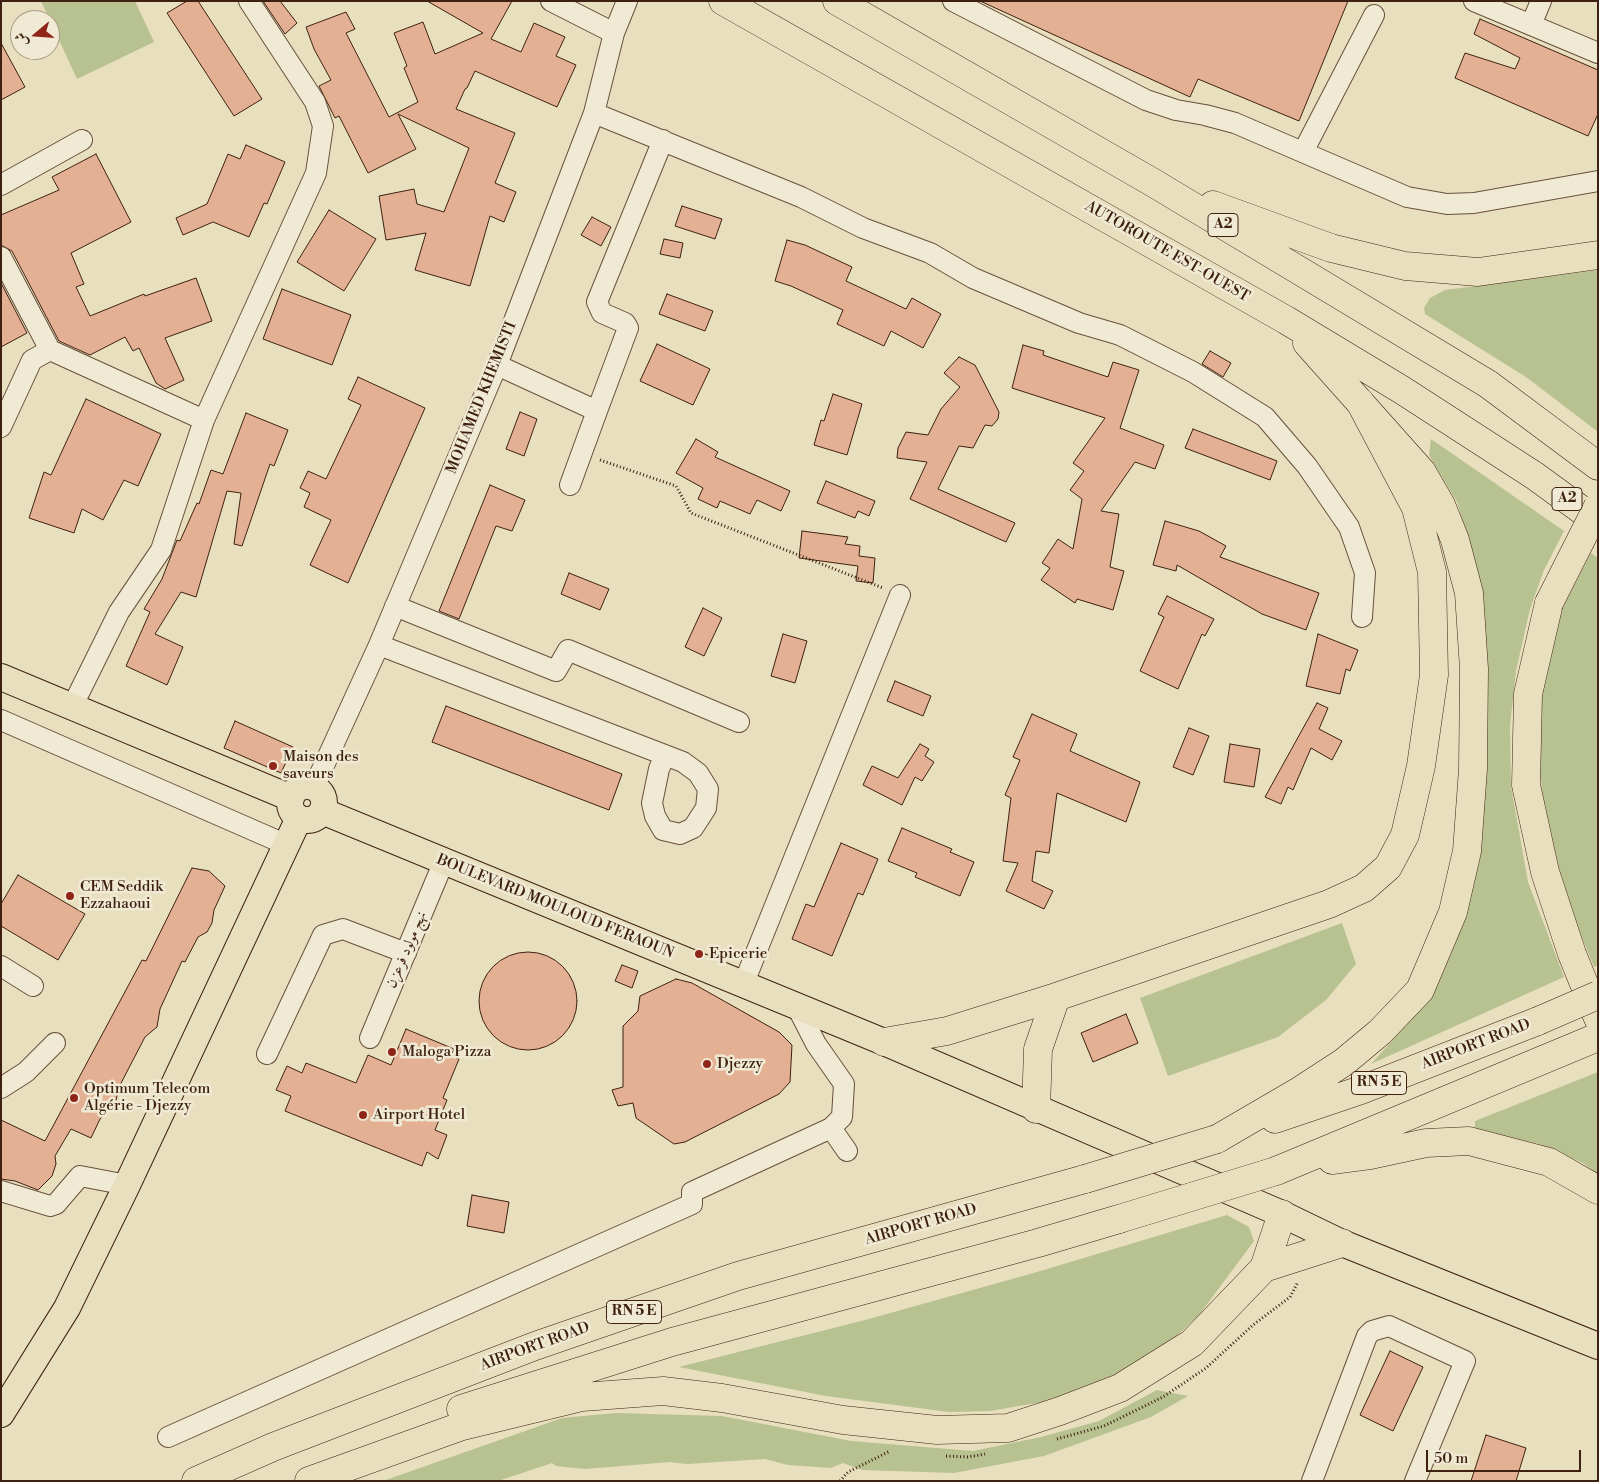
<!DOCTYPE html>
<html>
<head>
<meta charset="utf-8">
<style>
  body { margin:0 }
  #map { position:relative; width:1599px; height:1482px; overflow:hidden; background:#e8dfbe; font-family:"Libre Bodoni",Amiri,serif }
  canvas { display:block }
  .frame { position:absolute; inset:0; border:2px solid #3e2111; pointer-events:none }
  .north { position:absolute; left:10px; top:10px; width:50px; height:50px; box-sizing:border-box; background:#f0ead5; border:1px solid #a99a87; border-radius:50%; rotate:252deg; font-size:14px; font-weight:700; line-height:20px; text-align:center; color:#3e2111 }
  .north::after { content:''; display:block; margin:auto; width:18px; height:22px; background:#8f2418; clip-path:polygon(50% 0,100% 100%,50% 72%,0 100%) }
  .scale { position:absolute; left:1426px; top:1450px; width:155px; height:22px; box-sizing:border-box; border:2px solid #3e2111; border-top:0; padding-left:6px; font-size:15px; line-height:18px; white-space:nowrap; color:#3e2111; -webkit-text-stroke:4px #f0ead5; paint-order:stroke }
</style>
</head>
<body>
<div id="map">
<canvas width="1599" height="1482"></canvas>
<div class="frame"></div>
<div class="north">ش</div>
<div class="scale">50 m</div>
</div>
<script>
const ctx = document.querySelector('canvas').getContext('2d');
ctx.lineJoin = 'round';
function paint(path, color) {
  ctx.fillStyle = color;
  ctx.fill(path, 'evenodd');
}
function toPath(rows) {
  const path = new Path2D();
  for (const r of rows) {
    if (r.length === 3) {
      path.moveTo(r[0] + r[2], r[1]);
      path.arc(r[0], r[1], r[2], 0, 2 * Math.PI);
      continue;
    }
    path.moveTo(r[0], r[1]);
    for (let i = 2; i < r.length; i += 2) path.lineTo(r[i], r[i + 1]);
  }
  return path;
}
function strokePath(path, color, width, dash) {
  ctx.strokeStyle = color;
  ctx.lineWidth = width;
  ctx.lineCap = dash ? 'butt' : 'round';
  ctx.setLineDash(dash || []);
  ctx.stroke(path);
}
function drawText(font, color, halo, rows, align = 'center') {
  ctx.font = font + ' "Libre Bodoni",Amiri,serif';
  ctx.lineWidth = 5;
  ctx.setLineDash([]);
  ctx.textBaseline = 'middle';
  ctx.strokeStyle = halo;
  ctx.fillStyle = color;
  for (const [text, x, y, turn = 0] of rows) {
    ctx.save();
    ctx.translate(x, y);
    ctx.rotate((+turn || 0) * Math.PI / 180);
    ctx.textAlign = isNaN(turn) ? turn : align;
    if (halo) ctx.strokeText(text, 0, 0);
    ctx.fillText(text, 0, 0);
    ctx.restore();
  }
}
const green = toPath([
  [41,1,135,1,154,42,77,79],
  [1598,270,1598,432,1526,377,1425,314,1424,308,1430,298,1445,290],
  [1431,439,1564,531,1544,570,1530,609,1516,671,1510,726,1511,786,1528,882,1564,977,1371,1064,1401,1031,1430,987,1450,948,1483,645,1479,574,1457,502,1429,455],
  [1591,553,1598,558,1598,965,1594,967,1565,896,1544,822,1537,718,1553,635,1565,603],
  [1342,923,1356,964,1326,1000,1278,1037,1168,1076,1140,998],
  [1598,1072,1598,1174,1583,1163,1539,1144,1475,1129,1475,1121],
  [1227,1215,1249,1227,1254,1241,1199,1315,1171,1341,1097,1386,1043,1402,990,1411,949,1412,826,1396,679,1367,869,1319,1037,1272],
  [1157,1390,1188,1396,1151,1417,1044,1456,954,1473,862,1470,843,1463,831,1468,788,1465,765,1459,687,1464,670,1462,585,1469,556,1466,552,1463,498,1481,383,1481,562,1418,616,1413,722,1416,851,1441,973,1451,1041,1437,1099,1421]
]);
const building = toPath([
  [187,1,198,1,262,99,234,116,167,13,187,1],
  [263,1,280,1,297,23,285,34,263,1],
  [427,1,512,1,491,39,521,52,534,23,565,37,556,56,576,65,557,107,475,71,467,88,465,89,456,109,515,133,495,183,516,192,504,222,490,216,470,286,415,270,426,233,386,240,379,196,414,189,417,204,444,212,469,148,398,114,416,149,368,173,339,116,335,118,319,86,331,80,314,49,306,27,346,12,355,29,346,33,389,117,418,102,404,68,407,66,394,33,423,22,435,54,483,33,427,1],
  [980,1,1348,1,1299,121,1198,79,1190,97,980,1],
  [1480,19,1598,70,1598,114,1588,136,1455,78,1465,53,1515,69,1520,58,1474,34,1480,19],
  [1,43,25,87,1,100,1,43],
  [246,145,285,162,267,204,264,203,249,237,213,222,183,235,176,218,207,204,228,154,240,159,246,145],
  [96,154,131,222,71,253,84,284,76,287,90,316,144,294,145,296,196,278,212,321,165,338,184,380,165,389,156,383,139,348,133,351,125,337,90,355,59,341,12,251,1,245,1,215,59,190,52,177,96,154],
  [682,206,722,219,715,239,675,226,682,206],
  [329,210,376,239,344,291,297,262,329,210],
  [592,217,611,227,601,246,581,235,592,217],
  [664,239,683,243,680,258,660,254,664,239],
  [787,240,805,245,852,267,846,281,906,309,912,298,941,314,923,348,891,331,884,346,837,324,843,310,791,286,775,281,787,240],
  [1,283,27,333,1,347,1,283],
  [282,289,351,315,332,365,263,339,282,289],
  [667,294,713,311,705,331,659,314,667,294],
  [657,344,710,369,693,405,640,381,657,344],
  [1023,345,1044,351,1043,355,1108,377,1113,362,1139,370,1120,428,1164,445,1155,469,1135,462,1101,511,1119,514,1110,567,1124,571,1113,610,1077,599,1075,603,1041,580,1050,568,1042,563,1058,539,1073,549,1082,499,1070,490,1084,471,1073,463,1105,418,1012,388,1023,345],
  [1210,351,1231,363,1223,377,1202,364,1210,351],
  [959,357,975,365,999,412,998,419,992,426,985,425,973,448,959,446,938,489,1015,523,1006,542,910,499,927,462,897,458,898,448,906,432,928,435,941,409,960,387,944,373,959,357],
  [358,377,425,408,348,583,310,565,331,520,304,507,310,493,300,488,308,471,326,479,361,405,348,399,358,377],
  [833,394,862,404,847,455,814,445,821,420,824,421,833,394],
  [86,399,161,434,138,486,124,480,103,520,82,509,74,533,29,518,44,472,51,475,86,399],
  [520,412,537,419,524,456,506,449,520,412],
  [246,413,288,430,274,466,270,464,242,546,234,544,241,493,227,491,196,597,181,592,155,634,183,647,167,685,126,666,150,612,144,609,162,579,177,540,180,541,197,503,199,504,211,470,223,474,246,413],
  [1193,429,1277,461,1270,480,1185,448,1193,429],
  [696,439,718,452,715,457,790,491,781,511,757,500,750,514,720,501,717,508,698,499,703,488,676,473,696,439],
  [826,481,875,501,869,516,858,511,855,518,817,503,826,481],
  [490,485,525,500,512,531,496,526,459,619,439,611,490,485],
  [1165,521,1199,531,1226,546,1220,557,1319,593,1306,630,1262,614,1177,565,1176,571,1153,565,1165,521],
  [802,531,848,537,845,544,860,546,859,556,875,558,873,583,856,581,858,566,799,558,802,531],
  [569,573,609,589,600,610,561,594,569,573],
  [1167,596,1214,619,1205,636,1202,634,1178,689,1140,671,1164,617,1158,614,1167,596],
  [703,608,722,618,704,656,685,647,703,608],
  [783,634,807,641,795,683,771,676,783,634],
  [1318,634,1358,650,1350,671,1346,669,1340,694,1306,686,1318,634],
  [895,681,931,696,923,716,887,701,895,681],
  [1317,703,1328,708,1319,729,1342,741,1332,760,1311,748,1293,790,1288,787,1281,804,1265,797,1317,703],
  [446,706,622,774,609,810,432,742,446,706],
  [1032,714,1077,734,1070,751,1140,782,1126,822,1057,793,1049,853,1036,851,1032,881,1053,891,1044,909,1006,891,1018,863,1003,861,1011,798,1005,795,1020,760,1013,757,1032,714],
  [235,721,293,747,281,773,224,748,235,721],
  [1189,728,1209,736,1193,775,1173,767,1189,728],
  [920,744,929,749,925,756,934,762,922,781,915,777,902,805,863,785,872,766,898,778,920,744],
  [1230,744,1260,749,1254,787,1224,782,1230,744],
  [902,828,952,849,950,852,974,862,960,896,915,877,917,873,888,861,902,828],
  [841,843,878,859,863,895,858,893,832,956,792,939,806,904,814,907,841,843],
  [192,868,209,871,225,886,214,910,212,923,207,932,198,937,185,962,182,961,160,1009,157,1027,145,1037,119,1087,115,1105,100,1119,91,1138,71,1129,55,1156,56,1164,52,1176,38,1190,15,1181,1,1179,1,1120,45,1141,142,960,146,961,192,868],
  [18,875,85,914,58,960,1,926,1,904,18,875],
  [528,1001,49],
  [622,965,638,971,632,988,615,981,622,965],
  [676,979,692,983,779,1032,792,1045,790,1082,779,1094,685,1142,674,1144,636,1118,633,1103,618,1106,612,1090,623,1087,623,1026,638,1011,640,996,676,979],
  [1126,1014,1138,1043,1093,1062,1081,1033,1126,1014],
  [406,1029,454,1049,451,1056,459,1059,443,1098,447,1100,435,1130,447,1135,438,1159,427,1152,422,1166,285,1111,291,1096,276,1090,287,1066,302,1073,306,1063,356,1083,368,1055,391,1065,406,1029],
  [472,1195,509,1202,504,1233,467,1226,472,1195],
  [1390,1351,1423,1367,1393,1431,1360,1415,1390,1351],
  [1486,1435,1526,1448,1516,1481,1471,1481,1486,1435]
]);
const path = toPath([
  [600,460,676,486,691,513,883,588],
  [1057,1439,1104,1426,1163,1397,1206,1368,1253,1325,1290,1297,1298,1282],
  [946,1456,968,1457,985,1454],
  [840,1481,848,1472,890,1451]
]);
const minor = toPath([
  [551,1,614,33],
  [953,1,1146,100,1176,110,1205,115,1235,123,1407,197,1447,204,1474,203,1598,181],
  [1474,1,1598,53],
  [1531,25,1541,1],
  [594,113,801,197,863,228,930,253,973,278,1079,323,1120,335,1193,372,1265,417,1307,466,1349,527,1365,573,1362,617],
  [1303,152,1374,15],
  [1,185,82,140],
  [1,257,50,350],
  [497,365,597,411,628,328,625,323,602,313,597,302,663,140],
  [1,427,32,360,50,350,204,420,316,173,323,126,315,102,249,1],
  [570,485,597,411],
  [395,606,556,671,568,650,739,722],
  [379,645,683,762,698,773,708,789,706,808,693,828,680,834,663,830,655,816,652,803,659,769,665,755],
  [72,707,119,612,161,550,204,420],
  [1,720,287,845],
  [314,787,379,645,497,365,594,113,614,33,627,1],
  [1,966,33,986],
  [743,985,900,595],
  [370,1038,444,861],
  [267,1054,323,935,343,929,406,953],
  [1,1088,26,1072,55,1043],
  [831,1128,847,1151],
  [1,1191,50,1206,56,1204,80,1176,127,1185],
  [168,1437,692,1204,692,1192,831,1128,842,1117,844,1084,816,1044,797,1007],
  [1312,1481,1367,1336,1372,1331,1389,1326,1465,1361,1415,1481]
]);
const major = toPath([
  [1,677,291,798],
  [307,803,17],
  [322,811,884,1042,1282,1214,1342,1243,1598,1346],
  [1,1414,67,1308,127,1185,299,818]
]);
const highway = toPath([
  [723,1,1286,320,1402,390,1535,476,1598,522],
  [837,1,1152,182,1488,384,1598,466],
  [1213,205,1331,248,1405,266,1478,272,1598,255],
  [1549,603,1528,694,1526,785,1545,872,1572,954,1598,1018],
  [884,1042,947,1031,1056,997,1329,904,1364,888,1388,867,1405,835,1421,766,1434,675,1432,572,1416,508,1360,402],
  [1036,1109,1038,1049,1056,997],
  [1275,1119,1361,1090,1538,1021],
  [1217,1139,1301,1090,1344,1062,1380,1032,1420,990,1453,912,1467,851,1473,769,1474,669,1469,593,1455,540,1441,505,1422,472,1307,343],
  [1332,1160,1370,1155,1426,1143,1469,1141,1549,1162,1598,1190],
  [1276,1171,1598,1037],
  [1264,1268,1282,1214],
  [461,1409,672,1342,1038,1243,1119,1219],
  [196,1481,273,1447,535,1346,738,1276,1085,1179],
  [309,1481,459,1427,582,1397,663,1391,722,1398,843,1420,937,1430,1008,1428,1060,1411,1120,1388,1192,1343,1264,1268,1342,1243]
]);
const highwayBridge = toPath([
  [1549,603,1598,506],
  [1538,1021,1598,995],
  [1085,1179,1217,1139],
  [1119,1219,1276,1171]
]);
const markers = [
  [273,766,5,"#8f2418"],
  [70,896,5,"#8f2418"],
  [699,954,5,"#8f2418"],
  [392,1052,5,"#8f2418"],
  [707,1064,5,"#8f2418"],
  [74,1098,5,"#8f2418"],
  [363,1115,5,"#8f2418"]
];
const shields = [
  [1223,225,30],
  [1567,499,30],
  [1379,1083,55],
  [634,1312,55]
];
const shieldNames = [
  ["A2",1223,225],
  ["A2",1567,499],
  ["RN 5 E",1379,1083],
  ["RN 5 E",634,1312]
];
const streetNames = [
  ["AUTOROUTE EST-OUEST",1167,252,30],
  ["MOHAMED KHEMISTI",482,398,-68],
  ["BOULEVARD MOULOUD FERAOUN",555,907,22],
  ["نهج مولود فرعزن",407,950,-67],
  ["AIRPORT ROAD",1476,1045,-21],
  ["AIRPORT ROAD",921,1225,-16],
  ["AIRPORT ROAD",535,1347,-20]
];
const poiNames = [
  ["Maison des",283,757],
  ["saveurs",283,774],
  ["CEM Seddik",80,887],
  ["Ezzahaoui",80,904],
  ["Epicerie",709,954],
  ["Maloga Pizza",402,1052],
  ["Djezzy",717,1064],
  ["Optimum Telecom",84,1089],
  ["Algérie - Djezzy",84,1106],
  ["Airport Hotel",373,1115]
];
paint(green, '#b8c190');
paint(building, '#e3b093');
strokePath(building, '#3e2111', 1);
strokePath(minor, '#68503c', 22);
strokePath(major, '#3e2111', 28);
strokePath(highway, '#3e2111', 29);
strokePath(path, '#3e2111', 3, [1, 2.5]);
strokePath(minor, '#f0ead5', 20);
strokePath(major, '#e8dfbe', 26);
strokePath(highway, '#e8dfbe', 28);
strokePath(highwayBridge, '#3e2111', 29, []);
strokePath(highwayBridge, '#e8dfbe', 28);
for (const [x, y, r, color] of markers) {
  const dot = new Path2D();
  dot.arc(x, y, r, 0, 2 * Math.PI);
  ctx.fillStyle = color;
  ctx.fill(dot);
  strokePath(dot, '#f0ead5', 2);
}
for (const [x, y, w] of shields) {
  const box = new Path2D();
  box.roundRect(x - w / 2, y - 11.5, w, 23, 4);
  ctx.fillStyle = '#f0ead5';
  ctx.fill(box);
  strokePath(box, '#3e2111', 1);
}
drawText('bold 14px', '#3e2111', null, shieldNames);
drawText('15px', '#3e2111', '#f0ead5', streetNames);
drawText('15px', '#3e2111', '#f0ead5', poiNames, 'left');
</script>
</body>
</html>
